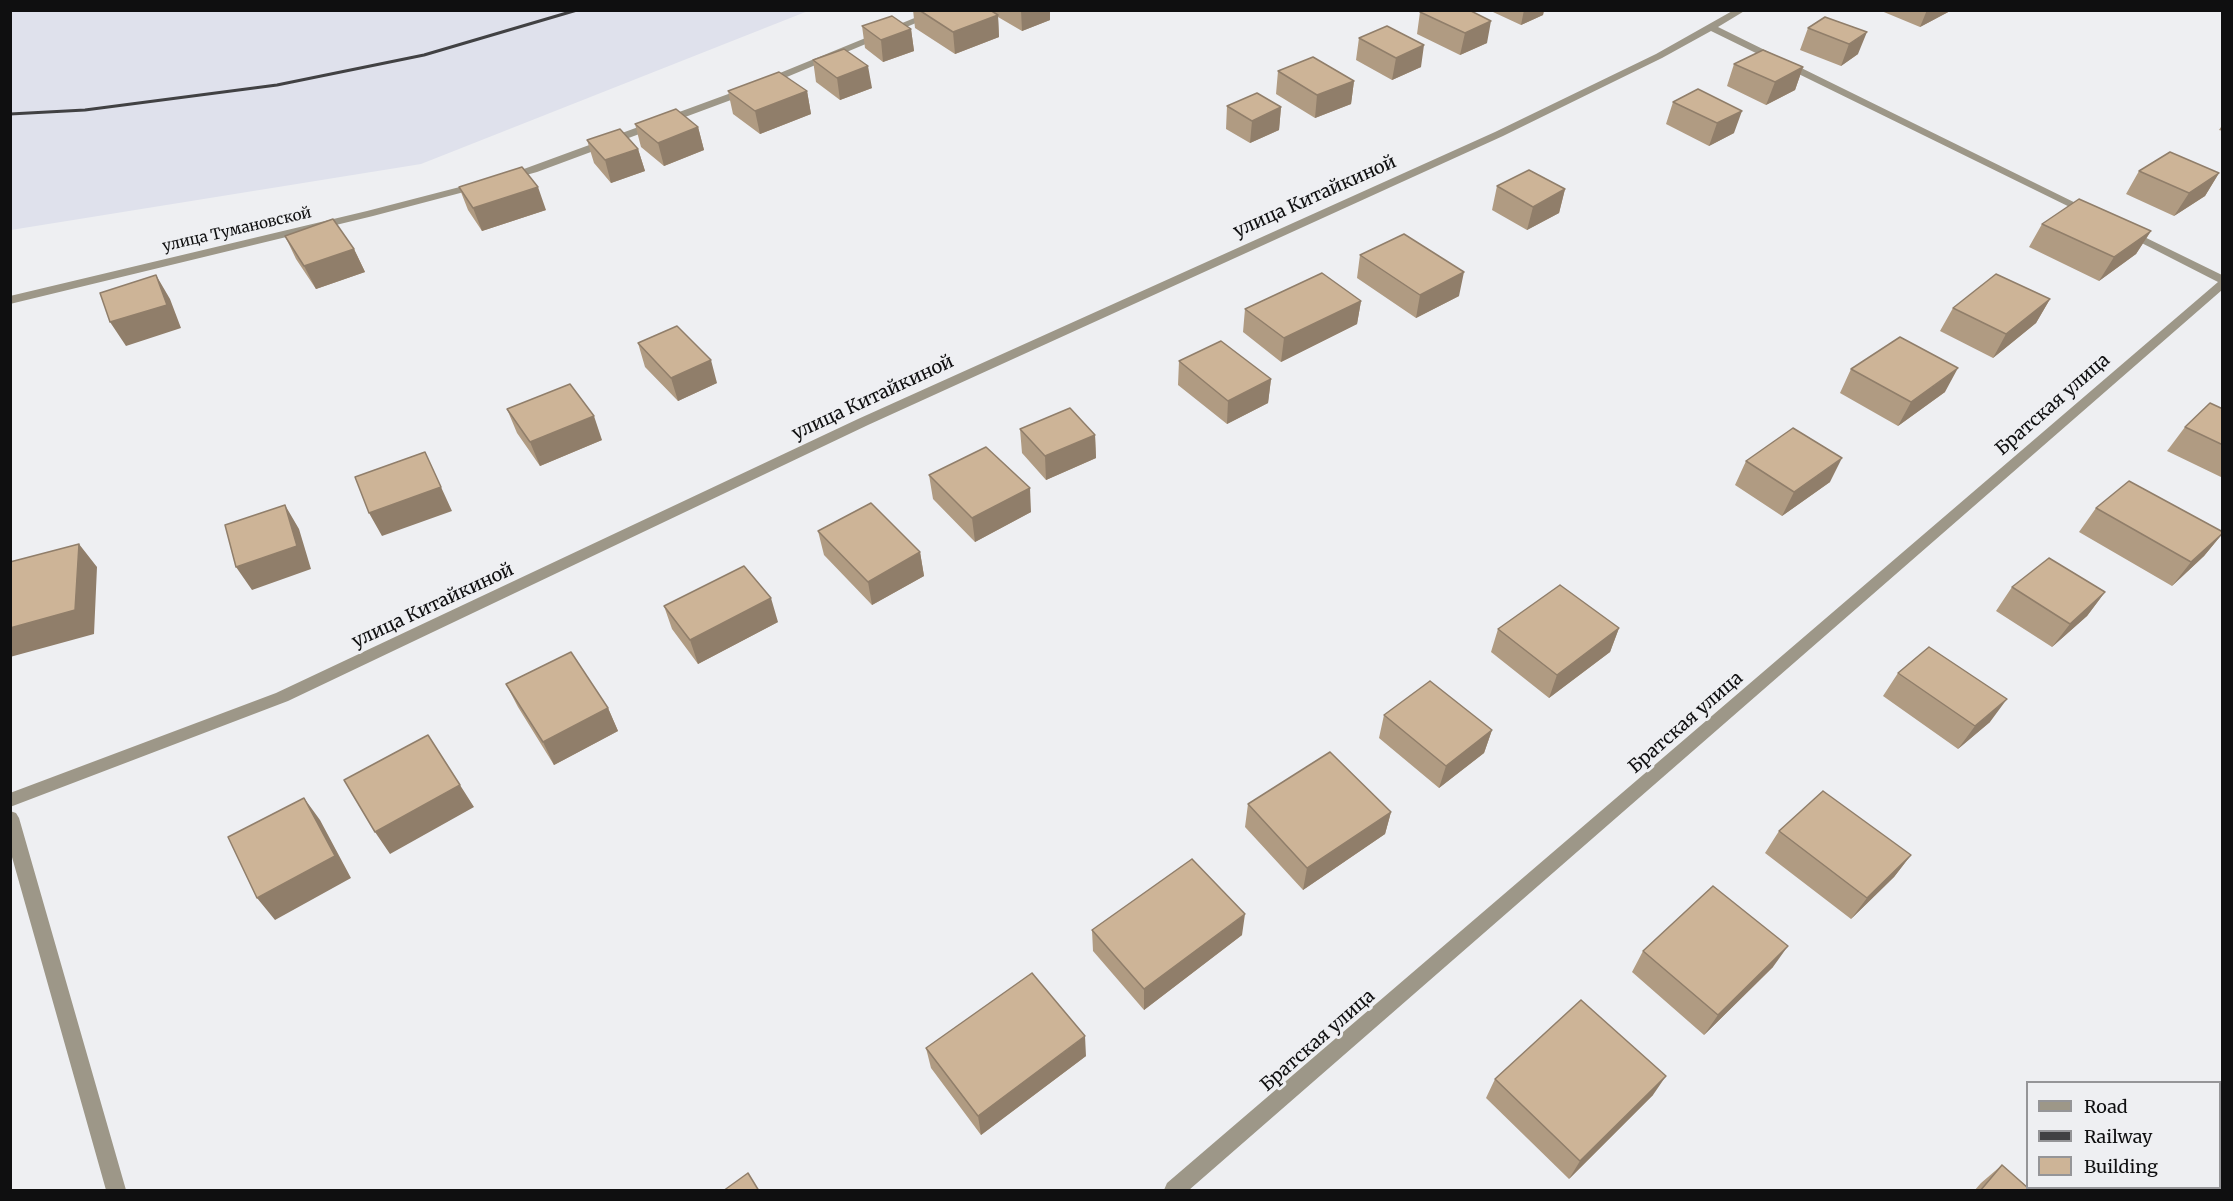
<!DOCTYPE html>
<html>
<head>
<meta charset="utf-8">
<style>
  body { margin:0 }
  #map { position:relative; width:2233px; height:1201px; overflow:hidden; background:#eeeff2; font-family:Merriweather,serif }
  canvas { display:block }
  .frame { position:absolute; inset:0; border:12px solid #0f0f10; pointer-events:none }
  .legend { position:absolute; left:2026px; top:1081px; width:195px; height:108px; box-sizing:border-box; background:#eeeff2; border:2px solid #959598; margin:0; padding:8px 10px; list-style:none; font-size:18px; color:#0f0f10 }
  .legend li { display:flex; align-items:center; gap:12px; height:30px }
  .legend b { width:30px; border:2px solid #959598 }
</style>
</head>
<body>
<div id="map">
<canvas width="2233" height="1201"></canvas>
<div class="frame"></div>
<ul class="legend">
<li><b style="height:8px;background:#9d9788"></b>Road</li>
<li><b style="height:8px;background:#414143"></b>Railway</li>
<li><b style="height:16px;background:#cdb497"></b>Building</li>
</ul>
</div>
<script>
const ctx = document.querySelector('canvas').getContext('2d');
ctx.lineJoin = 'round';
function paint(path, color) {
  ctx.fillStyle = color;
  ctx.fill(path, 'evenodd');
}
function toPath(rows) {
  const path = new Path2D();
  for (const r of rows) {
    path.moveTo(r[0], r[1]);
    for (let i = 2; i < r.length; i += 2) path.lineTo(r[i], r[i + 1]);
  }
  return path;
}
function strokePath(path, color, width, dash) {
  ctx.strokeStyle = color;
  ctx.lineWidth = width;
  ctx.lineCap = dash ? 'butt' : 'round';
  ctx.setLineDash(dash || []);
  ctx.stroke(path);
}
function drawText(font, color, halo, rows, align = 'center') {
  ctx.font = font + ' Merriweather,serif';
  ctx.lineWidth = 6;
  ctx.setLineDash([]);
  ctx.textBaseline = 'middle';
  ctx.strokeStyle = halo;
  ctx.fillStyle = color;
  for (const [text, x, y, turn = 0] of rows) {
    ctx.save();
    ctx.translate(x, y);
    ctx.rotate((+turn || 0) * Math.PI / 180);
    ctx.textAlign = isNaN(turn) ? turn : align;
    if (halo) ctx.strokeText(text, 0, 0);
    ctx.fillText(text, 0, 0);
    ctx.restore();
  }
}
const built = toPath([
  [11,10,808,10,808,11,421,164,11,230]
]);
const minor = toPath([
  [934,10,947,10,739,97,537,172,508,180,502,177,731,93,934,10],
  [1734,10,1746,10,1718,27,2094,212,2092,214,2084,214,1711,31,1662,58,1503,136,868,425,288,701,10,807,10,793,276,693,858,419,1495,132,1656,54,1734,10],
  [479,182,485,185,483,187,373,216,10,304,10,296,367,211,479,182],
  [2128,229,2222,275,2222,290,1189,1190,1164,1190,1167,1183,2218,282,2124,234,2124,230,2128,229],
  [10,811,16,813,19,818,126,1190,106,1190,10,850,10,811]
]);
const rail = toPath([
  [10,114,85,110,277,85,424,55,577,10]
]);
const wall = toPath([
  [913,10,1050,10,1050,20,1022,31,998,17,999,37,955,54,915,28],
  [1493,10,1544,10,1543,15,1521,25,1493,12],
  [1879,10,1952,10,1920,27],
  [1420,12,1487,43,1460,55,1417,34],
  [1825,17,1858,54,1841,66,1800,50,1808,28],
  [862,26,911,29,914,51,883,62,865,48],
  [1359,38,1421,67,1392,80,1356,60],
  [813,60,872,88,840,100,816,82],
  [1734,64,1803,67,1795,90,1766,105,1727,86],
  [1278,71,1354,81,1351,104,1315,118,1276,94],
  [1698,89,1734,133,1709,146,1666,124,1673,102],
  [728,91,807,91,811,114,760,134,733,114],
  [1227,106,1281,107,1279,130,1250,143,1226,129],
  [635,124,698,127,704,150,664,166,641,147],
  [2223,124,2223,131,2219,130],
  [587,140,638,149,645,171,611,183,594,163],
  [2139,171,2219,173,2205,196,2174,216,2126,194],
  [1497,186,1565,189,1559,213,1527,230,1492,210],
  [459,187,546,210,482,231,468,210],
  [2042,224,2151,231,2136,254,2099,281,2029,247],
  [285,236,354,249,365,272,316,289,296,259],
  [1360,255,1459,296,1416,318,1357,278],
  [2050,299,2036,323,1993,358,1940,331,1953,308],
  [1361,301,1357,324,1281,362,1243,332,1245,309],
  [638,343,717,383,678,401,645,367],
  [1179,361,1271,379,1268,403,1227,424,1178,385],
  [1851,369,1945,392,1898,426,1840,393],
  [507,409,602,440,540,466,517,433],
  [2223,409,2223,478,2167,451,2185,427],
  [1020,429,1095,435,1096,458,1046,480,1022,453],
  [1746,461,1830,482,1782,516,1735,485],
  [929,475,1031,512,975,542,933,499],
  [2096,508,2223,533,2204,556,2172,586,2079,532],
  [818,531,920,552,924,576,872,605,824,555],
  [2012,587,2105,592,2087,616,2052,647,1996,611],
  [664,606,778,622,698,664,672,629],
  [1619,628,1610,652,1549,698,1491,652,1498,629],
  [1898,673,1990,722,1958,749,1883,696],
  [506,684,608,708,618,731,554,765,518,707],
  [1384,715,1492,730,1484,753,1439,788,1379,738],
  [1248,804,1391,812,1385,834,1303,890,1245,827],
  [1779,831,1911,855,1894,877,1851,919,1765,853],
  [1092,930,1242,935,1144,1010,1093,951],
  [1643,951,1773,967,1704,1035,1632,972],
  [926,1048,1086,1056,981,1135,931,1068],
  [1495,1079,1653,1095,1569,1179,1486,1098],
  [2002,1165,2032,1191,1974,1191,1981,1183]
]);
const shadedWall = toPath([
  [1021,10,1050,10,1050,20,1022,31],
  [1524,10,1544,10,1543,15,1521,25],
  [1927,10,1952,10,1920,27],
  [998,15,999,37,955,54,953,32],
  [1491,21,1487,43,1460,55,1465,33],
  [911,29,914,51,883,62,881,40],
  [1867,32,1858,54,1841,66,1849,44],
  [1424,45,1421,67,1392,80,1396,58],
  [868,66,872,88,840,100,837,78],
  [1803,67,1795,90,1766,105,1775,82],
  [1354,81,1351,104,1315,118,1317,95],
  [807,91,811,114,760,134,755,111],
  [1281,107,1279,130,1250,143,1252,121],
  [1742,111,1734,133,1709,146,1717,123],
  [698,127,704,150,664,166,658,143],
  [638,149,645,171,611,183,605,160],
  [2219,173,2205,196,2174,216,2189,193],
  [538,187,546,210,482,231,473,208],
  [1565,189,1559,213,1527,230,1533,207],
  [2151,231,2136,254,2099,281,2114,257],
  [354,249,365,272,316,289,304,266],
  [1464,272,1459,296,1416,318,1420,295],
  [156,275,170,299,181,328,126,346,110,322],
  [2050,299,2036,323,1993,358,2006,334],
  [1361,301,1357,324,1281,362,1284,338],
  [711,360,717,383,678,401,671,378],
  [1958,368,1945,392,1898,426,1911,402],
  [1271,379,1268,403,1227,424,1228,401],
  [594,416,602,440,540,466,530,442],
  [1095,435,1096,458,1046,480,1045,456],
  [425,452,452,511,382,536,369,513],
  [1842,458,1830,482,1782,516,1794,492],
  [1030,488,1031,512,975,542,972,518],
  [285,505,299,529,311,569,252,590,236,567],
  [2223,533,2204,556,2172,586,2191,562],
  [79,544,97,567,94,634,10,657,10,628],
  [920,552,924,576,872,605,868,582],
  [2105,592,2087,616,2052,647,2070,624],
  [771,598,778,622,698,664,690,640],
  [1619,628,1610,652,1549,698,1557,675],
  [2007,699,1990,722,1958,749,1975,726],
  [608,708,618,731,554,765,543,742],
  [1492,730,1484,753,1439,788,1446,766],
  [460,785,474,807,390,854,375,832],
  [304,798,320,820,351,878,275,920,257,898],
  [1391,812,1385,834,1303,890,1307,868],
  [1911,855,1894,877,1851,919,1867,898],
  [1245,914,1242,935,1144,1010,1144,989],
  [1788,946,1773,967,1704,1035,1718,1015],
  [1085,1036,1086,1056,981,1135,978,1116],
  [1666,1076,1653,1095,1569,1179,1580,1161]
]);
const building = toPath([
  [919,10,990,10,998,15,953,32,919,10],
  [1424,10,1469,10,1491,21,1465,33,1420,12,1424,10],
  [892,16,911,29,881,40,862,26,892,16],
  [1825,17,1867,32,1849,44,1808,28,1825,17],
  [1387,26,1424,45,1396,58,1359,38,1387,26],
  [844,49,868,66,837,78,813,60,844,49],
  [1763,50,1803,67,1775,82,1734,64,1763,50],
  [1313,57,1354,81,1317,95,1278,71,1313,57],
  [779,72,807,91,755,111,728,91,779,72],
  [1698,89,1742,111,1717,123,1673,102,1698,89],
  [1257,93,1281,107,1252,121,1227,106,1257,93],
  [676,109,698,127,658,143,635,124,676,109],
  [620,129,638,149,605,160,587,140,620,129],
  [2170,152,2219,173,2189,193,2139,171,2170,152],
  [522,167,538,187,473,208,459,187,522,167],
  [1529,170,1565,189,1533,207,1497,186,1529,170],
  [2079,199,2151,231,2114,257,2042,224,2079,199],
  [333,219,354,249,304,266,285,236,333,219],
  [1404,234,1464,272,1420,295,1360,255,1404,234],
  [1322,273,1361,301,1284,338,1245,309,1322,273],
  [1996,274,2050,299,2006,334,1953,308,1996,274],
  [156,275,167,305,110,322,100,293,156,275],
  [677,326,711,360,671,378,638,343,677,326],
  [1900,337,1958,368,1911,402,1851,369,1900,337],
  [1221,341,1271,379,1228,401,1179,361,1221,341],
  [570,384,594,416,530,442,507,409,570,384],
  [2210,403,2223,409,2223,445,2185,427,2210,403],
  [1070,408,1095,435,1045,456,1020,429,1070,408],
  [1793,428,1842,458,1794,492,1746,461,1793,428],
  [986,447,1030,488,972,518,929,475,986,447],
  [425,452,441,487,369,513,355,477,425,452],
  [2129,481,2223,532,2223,533,2191,562,2096,508,2129,481],
  [871,503,920,552,868,582,818,531,871,503],
  [285,505,297,546,236,567,225,525,285,505],
  [79,544,75,610,10,628,10,562,79,544],
  [2049,558,2105,592,2070,624,2012,587,2049,558],
  [744,566,771,598,690,640,664,606,744,566],
  [1560,585,1619,628,1557,675,1498,629,1560,585],
  [1929,647,2007,699,1975,726,1898,673,1929,647],
  [571,652,608,708,543,742,506,684,571,652],
  [1430,681,1492,730,1446,766,1384,715,1430,681],
  [428,735,460,785,375,832,344,780,428,735],
  [1330,752,1391,812,1307,868,1248,804,1330,752],
  [1823,791,1911,855,1867,898,1779,831,1823,791],
  [304,798,335,856,257,898,228,837,304,798],
  [1192,859,1245,914,1144,989,1092,930,1192,859],
  [1713,886,1788,946,1718,1015,1643,951,1713,886],
  [1032,973,1085,1036,978,1116,926,1048,1032,973],
  [1581,1000,1666,1076,1580,1161,1495,1079,1581,1000],
  [2002,1165,2028,1188,2032,1191,1980,1191,2002,1165],
  [748,1173,759,1191,723,1191,748,1173]
]);
const farStreetnames = [
  ["улица Тумановской",237,230,-13]
];
const streetNames = [
  ["улица Китайкиной",1315,197,-24],
  ["улица Китайкиной",873,398,-25],
  ["Братская улица",2053,405,-41],
  ["улица Китайкиной",433,606,-25],
  ["Братская улица",1686,723,-41],
  ["Братская улица",1318,1041,-41]
];
paint(built, '#dfe1ec');
paint(minor, '#9d9788');
strokePath(rail, '#414143', 3);
paint(wall, '#b09b82');
paint(shadedWall, '#907e6a');
paint(building, '#cdb497');
strokePath(building, '#907e6a', 1.5);
drawText('15px', '#0f0f10', '#eeeff2', farStreetnames);
drawText('18px', '#0f0f10', '#eeeff2', streetNames);
</script>
</body>
</html>
